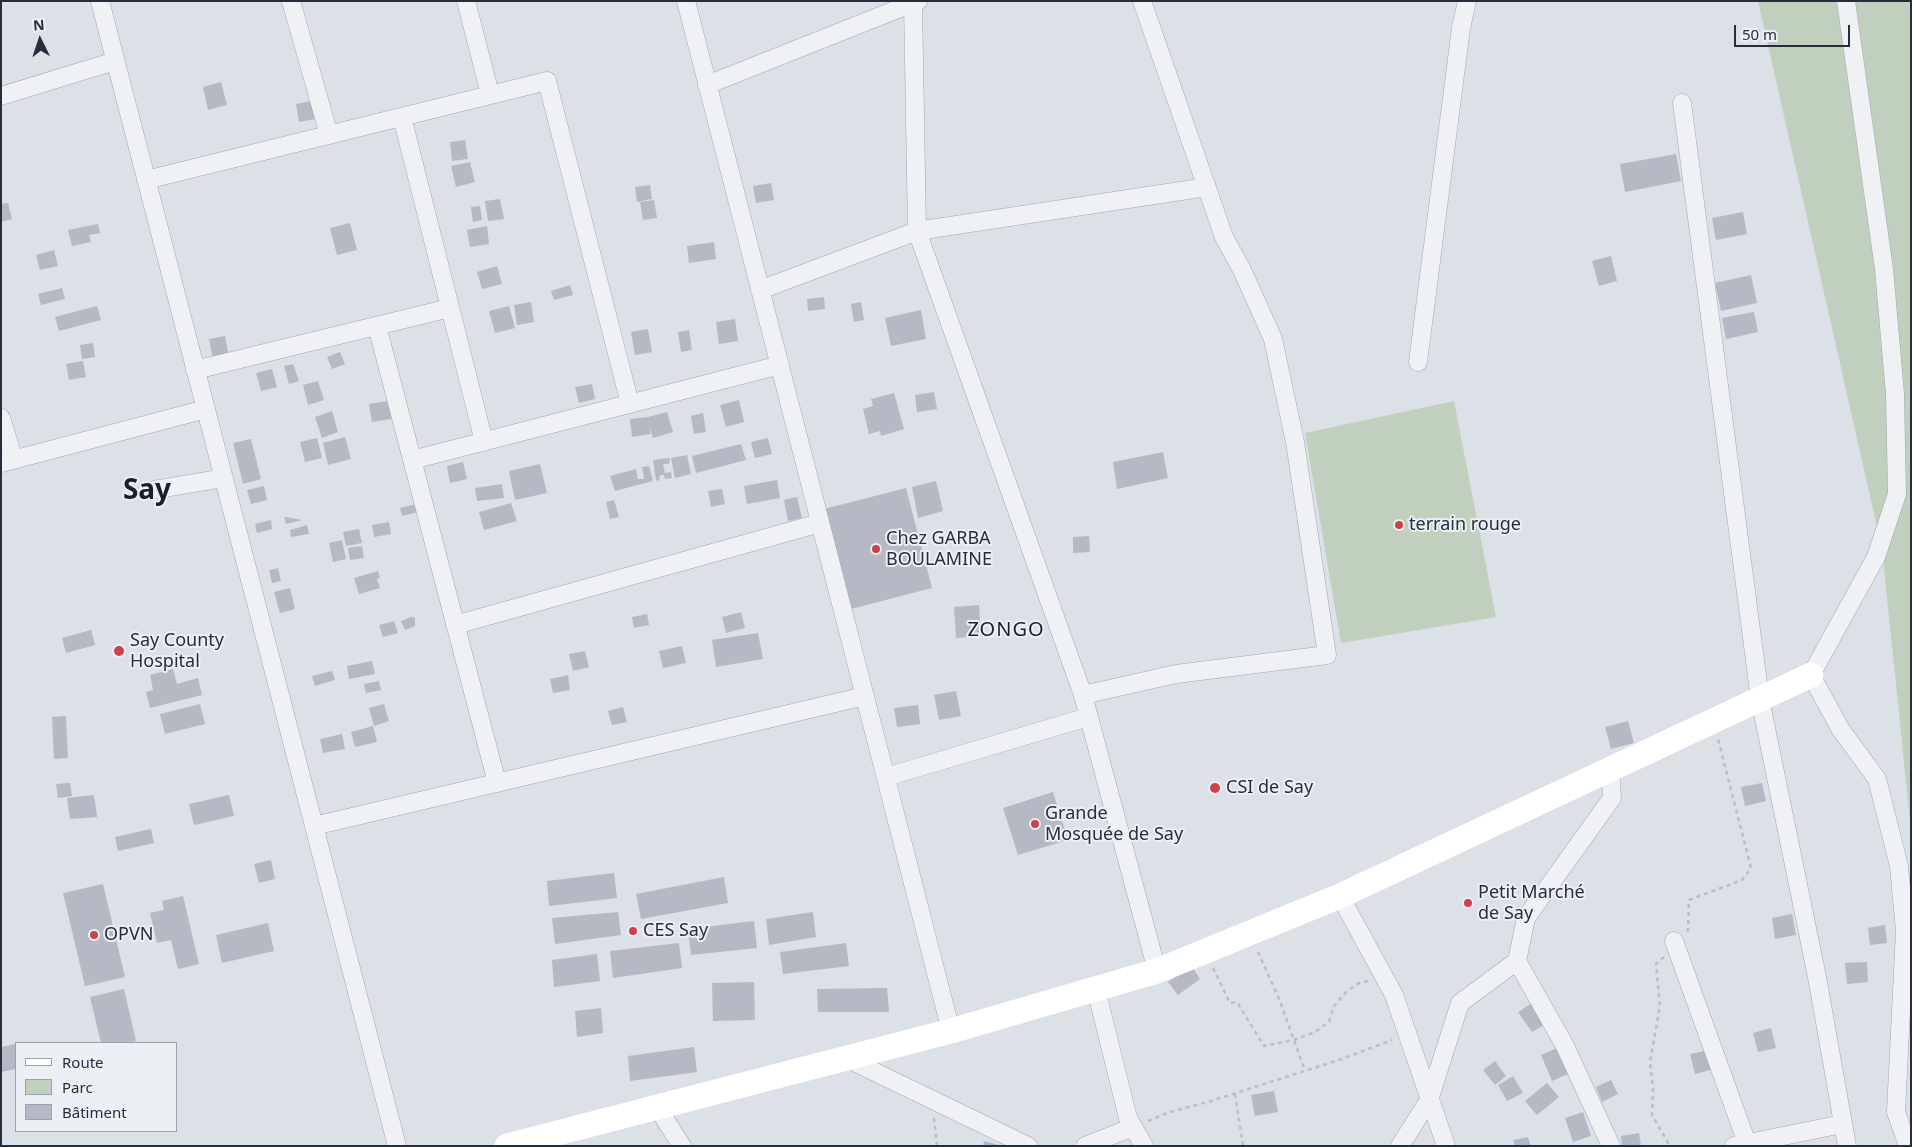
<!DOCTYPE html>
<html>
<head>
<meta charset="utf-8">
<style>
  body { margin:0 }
  #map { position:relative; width:1912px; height:1147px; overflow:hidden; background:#dce0e7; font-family:"Noto Sans",sans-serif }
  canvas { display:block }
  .frame { position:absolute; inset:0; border:2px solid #262d3d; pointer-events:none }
  .legend { position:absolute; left:15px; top:1042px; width:162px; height:90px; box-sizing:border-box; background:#eceff4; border:1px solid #9da1ab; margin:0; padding:6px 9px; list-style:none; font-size:15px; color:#262d3d }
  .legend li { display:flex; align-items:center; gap:10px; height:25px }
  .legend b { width:25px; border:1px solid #9da1ab }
  .north { position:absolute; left:15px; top:15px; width:50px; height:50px; -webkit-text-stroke:4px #eceff4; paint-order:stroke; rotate:356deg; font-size:14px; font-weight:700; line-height:20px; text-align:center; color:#262d3d }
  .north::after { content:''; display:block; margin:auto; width:18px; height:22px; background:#262d3d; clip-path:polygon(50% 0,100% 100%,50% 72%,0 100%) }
  .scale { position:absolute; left:1734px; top:25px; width:116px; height:22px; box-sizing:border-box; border:2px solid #262d3d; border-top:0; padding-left:6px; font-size:15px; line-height:18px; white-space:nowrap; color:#262d3d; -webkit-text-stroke:4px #eceff4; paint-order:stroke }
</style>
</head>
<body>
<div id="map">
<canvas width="1912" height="1147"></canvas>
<div class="frame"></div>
<ul class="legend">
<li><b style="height:6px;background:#fff"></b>Route</li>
<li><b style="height:14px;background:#c1d0be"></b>Parc</li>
<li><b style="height:14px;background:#b4b9c3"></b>Bâtiment</li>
</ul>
<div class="north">N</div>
<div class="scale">50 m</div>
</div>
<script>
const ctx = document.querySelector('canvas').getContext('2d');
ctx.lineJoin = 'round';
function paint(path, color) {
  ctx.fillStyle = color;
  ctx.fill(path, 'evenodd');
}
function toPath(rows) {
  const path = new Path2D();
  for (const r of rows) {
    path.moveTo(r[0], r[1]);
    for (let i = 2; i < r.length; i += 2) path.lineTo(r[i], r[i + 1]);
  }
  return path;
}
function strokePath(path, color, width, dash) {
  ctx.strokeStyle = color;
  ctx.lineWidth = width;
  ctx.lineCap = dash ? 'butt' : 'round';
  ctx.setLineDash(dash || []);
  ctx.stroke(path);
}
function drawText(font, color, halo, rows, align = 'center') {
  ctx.font = font + ' "Noto Sans",sans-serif';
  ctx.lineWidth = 4;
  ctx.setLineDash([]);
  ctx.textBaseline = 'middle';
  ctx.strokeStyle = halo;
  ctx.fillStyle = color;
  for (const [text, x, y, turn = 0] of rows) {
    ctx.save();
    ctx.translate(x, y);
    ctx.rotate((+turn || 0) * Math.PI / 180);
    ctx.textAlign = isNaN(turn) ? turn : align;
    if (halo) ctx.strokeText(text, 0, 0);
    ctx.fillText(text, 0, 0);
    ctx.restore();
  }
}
const green = toPath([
  [1758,1,1911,1,1911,830,1882,549],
  [1454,401,1496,617,1341,643,1305,433]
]);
const building = toPath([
  [221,82,227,105,208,110,203,87],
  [311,101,315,119,299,122,296,104],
  [465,140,468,159,452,161,450,142],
  [1676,154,1681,181,1625,192,1620,164],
  [470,162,475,182,456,187,451,166],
  [771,183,774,200,756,203,753,186],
  [650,185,652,199,637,202,635,187],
  [500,199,504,219,488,221,485,201],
  [654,200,657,218,643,220,640,202],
  [8,203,12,219,1,222,1,204],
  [480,206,482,220,473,222,471,207],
  [1743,212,1747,234,1716,240,1712,218],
  [350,223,357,250,337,255,330,228],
  [98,224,100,233,89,235,91,242,72,246,68,230],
  [487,226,489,244,470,247,467,230],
  [714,242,716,259,689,263,687,246],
  [54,250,58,266,40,270,36,255],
  [1611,256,1617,281,1599,286,1592,261],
  [497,266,502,284,482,289,477,272],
  [1751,275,1757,303,1721,311,1715,283],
  [570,285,573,295,554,300,551,291],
  [62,288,65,299,41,305,38,294],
  [824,297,825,309,808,311,807,299],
  [531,302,534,322,517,325,514,305],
  [861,302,864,320,854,322,851,304],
  [97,306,101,320,59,331,55,317],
  [509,306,515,328,495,333,489,311],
  [921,310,926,339,891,346,885,318],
  [1754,312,1758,332,1726,339,1722,318],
  [735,319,738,341,719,344,716,322],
  [648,329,652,352,635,355,631,332],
  [689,330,692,350,681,352,678,332],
  [225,336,229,357,213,359,209,339],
  [93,343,95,357,82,359,80,345],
  [340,352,345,364,332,369,327,357],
  [83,361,86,377,69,380,66,364],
  [293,364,299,381,289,384,284,366],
  [272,369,277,387,261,391,256,373],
  [318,381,324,400,308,405,303,385],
  [592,384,595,399,579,403,575,387],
  [934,392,937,409,917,412,915,395],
  [894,393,904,429,881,436,880,431,869,434,863,409,873,406,871,399],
  [739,400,744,422,726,427,720,405],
  [388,401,391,419,372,422,369,404],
  [332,411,338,432,322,438,315,417],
  [667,412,673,432,653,438,649,424,651,434,632,437,630,419,648,417],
  [703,413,706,432,694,434,691,416],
  [345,437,351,459,328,465,323,443],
  [317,438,322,458,305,462,300,442],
  [768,438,772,454,755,458,751,442],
  [251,439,261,479,243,484,233,443],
  [741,444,746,460,696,473,692,456],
  [1163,452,1168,478,1117,489,1113,462],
  [687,455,691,474,675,478,671,458],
  [670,458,669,464,663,464,665,473,671,472,672,478,665,479,664,475,660,475,659,481,656,480,653,460],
  [463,462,467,479,450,483,447,466],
  [540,464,547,493,515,500,509,471],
  [649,466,653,481,615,491,610,476,636,469,638,479,644,479,642,467],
  [777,480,780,498,747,504,744,486],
  [936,481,943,511,918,518,912,487],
  [502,484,504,498,477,501,475,488],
  [264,486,267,500,251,504,247,490],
  [906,488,932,588,847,610,820,510],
  [722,489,725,504,711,507,708,491],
  [797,497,802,518,788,521,784,500],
  [614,500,619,517,610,519,606,502],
  [511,503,517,521,484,530,479,512],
  [416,504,418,512,402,516,400,508],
  [284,517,286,517,302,520,286,524],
  [271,520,272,529,257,533,255,524],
  [389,522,391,534,374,537,372,525],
  [307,525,309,534,291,537,290,530],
  [359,529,362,543,346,546,343,532],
  [1089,536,1090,552,1073,553,1073,537],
  [342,540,346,559,333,562,329,543],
  [362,546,364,558,350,560,348,548],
  [278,568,281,581,272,583,269,570],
  [378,571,380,578,377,579,380,588,359,594,354,578],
  [290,588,295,609,280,613,274,592],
  [979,605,981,636,956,638,954,607],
  [741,612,745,628,726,633,722,617],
  [647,614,649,625,634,628,632,617],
  [411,617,415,618,415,626,405,630,401,621],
  [394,621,398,633,383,637,379,625],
  [91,630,95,645,66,653,62,638],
  [758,633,763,659,716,667,712,640],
  [682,646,686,663,663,668,659,651],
  [585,651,589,667,573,671,569,654],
  [372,661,375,674,349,679,347,666],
  [173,669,177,684,198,678,202,695,150,708,146,692,153,690,150,675],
  [332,671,335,680,315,686,312,676],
  [568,675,570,690,553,693,550,679],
  [379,681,381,690,366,693,364,684],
  [956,691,961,716,939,720,934,695],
  [200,704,205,724,165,734,160,714],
  [384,704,389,721,374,726,369,708],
  [918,705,920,724,897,727,894,708],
  [623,707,627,722,612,725,608,711],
  [66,716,68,758,54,759,52,717],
  [1628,721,1634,743,1611,749,1605,727],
  [373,726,377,742,355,747,351,732],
  [342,734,345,749,323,753,320,739],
  [70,783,72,796,58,798,56,784],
  [1762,783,1766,801,1745,806,1741,787],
  [1053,792,1068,840,1018,855,1003,808],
  [94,795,97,817,70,819,67,798],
  [229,795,234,816,194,825,189,804],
  [151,829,154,843,118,851,115,837],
  [271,860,275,879,259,883,254,864],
  [614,873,617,898,549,906,547,881],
  [724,877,728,903,641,919,636,894],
  [103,884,125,977,85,986,63,893],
  [183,896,199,964,178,969,171,940,157,943,150,913,164,910,162,901],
  [618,912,621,935,555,944,552,918],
  [813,912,816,937,769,945,766,919],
  [1792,914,1796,935,1775,939,1772,918],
  [754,921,757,948,691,955,688,929],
  [268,923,274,951,222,963,216,935],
  [1885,925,1887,943,1870,945,1868,928],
  [679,943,682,968,613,978,610,951],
  [846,943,849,966,783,974,780,952],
  [597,954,600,981,554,987,552,960],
  [1867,962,1868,982,1847,984,1845,963],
  [1191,965,1200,979,1178,995,1168,982],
  [754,982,755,1020,713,1021,712,983],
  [887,988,889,1012,818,1012,817,989],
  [124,989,136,1041,128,1043,101,1043,90,997],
  [1532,1003,1546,1024,1532,1032,1518,1012],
  [601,1008,603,1033,577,1037,575,1011],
  [1771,1028,1776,1048,1758,1052,1753,1033],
  [16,1044,16,1069,1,1072,1,1047],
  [694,1047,697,1072,630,1081,628,1056],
  [1557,1048,1568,1074,1552,1081,1541,1055],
  [1709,1050,1714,1069,1695,1074,1690,1054],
  [1495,1061,1506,1076,1495,1085,1483,1070],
  [1513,1076,1523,1093,1507,1101,1498,1085],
  [1611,1080,1618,1094,1602,1102,1596,1087],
  [1547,1083,1559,1097,1537,1115,1525,1101],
  [1274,1091,1278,1112,1255,1116,1251,1095],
  [1583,1112,1591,1136,1573,1142,1565,1118],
  [1639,1133,1641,1146,1622,1146,1621,1136],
  [1528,1137,1531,1146,1515,1146,1513,1140],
  [984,1141,999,1145,999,1146,983,1146]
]);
const path = toPath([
  [1688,932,1689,900,1742,880,1751,868,1718,739],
  [1258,952,1280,1001,1305,1071],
  [1664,957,1656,964,1660,1006,1650,1062,1653,1089,1652,1115,1670,1146],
  [1213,968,1230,1003,1237,1002,1264,1046,1294,1040,1315,1032,1329,1022,1334,1006,1346,992,1359,983,1368,981],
  [1235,1094,1243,1146],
  [934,1118,937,1146],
  [1148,1121,1170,1112,1211,1101,1342,1059,1392,1040]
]);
const street = toPath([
  [100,1,397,1146],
  [291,1,329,135],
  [466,1,490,94],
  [686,1,951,1031],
  [1846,1,1884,269,1895,394,1897,494,1876,557,1811,675,1841,730,1877,779,1899,866,1905,931,1896,1112,1908,1146],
  [913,3,917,231,1083,695,1157,971],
  [707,85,918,1],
  [1,96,115,61],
  [1682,103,1760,699,1817,977,1847,1146],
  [402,117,484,442],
  [146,180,547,81,630,404],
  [760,290,917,231,1207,187],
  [377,326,497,783],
  [1418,362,1461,28,1467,1],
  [195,370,450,308],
  [1,418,14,460],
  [412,460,780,365],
  [1,463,206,409],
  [147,491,224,478],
  [455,625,820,523],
  [1083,695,1176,674,1327,655,1295,442,1273,339,1242,270,1224,237,1142,1],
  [886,777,1088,717],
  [314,826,865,696],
  [1340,896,1394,995,1446,1146],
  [1674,941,1748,1146],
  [1517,961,1565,1046,1611,1146],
  [1096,989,1128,1118,1144,1146],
  [846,1058,1028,1146],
  [657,1107,682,1146],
  [1085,1146,1133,1127],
  [1400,1146,1429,1100,1460,1003,1517,961,1526,918,1612,798,1610,768],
  [1734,1146,1842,1124]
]);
const secondary = toPath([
  [507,1146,951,1031,1157,971,1340,896,1811,675]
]);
const markers = [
  [1399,525,5,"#cd404c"],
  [876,549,5,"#cd404c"],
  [119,651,6,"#cd404c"],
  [1215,788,6,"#cd404c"],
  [1035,824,5,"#cd404c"],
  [1468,903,5,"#cd404c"],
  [633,931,5,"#cd404c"],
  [94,935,5,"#cd404c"]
];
const poiNames = [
  ["terrain rouge",1409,525],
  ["Chez GARBA",886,539],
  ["BOULAMINE",886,560],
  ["Say County",130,641],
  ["Hospital",130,662],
  ["CSI de Say",1226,788],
  ["Grande",1045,814],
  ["Mosquée de Say",1045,835],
  ["Petit Marché",1478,893],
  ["de Say",1478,914],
  ["CES Say",643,931],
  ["OPVN",104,935]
];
const quarterNames = [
  ["ZONGO",1006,630]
];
const townNames = [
  ["Say",147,491]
];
paint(green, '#c1d0be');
paint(building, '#b4b9c3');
strokePath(street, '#a2a7b1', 19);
strokePath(path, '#bbbec5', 2.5, [4, 4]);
strokePath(street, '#eff1f5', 18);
strokePath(secondary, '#fff', 25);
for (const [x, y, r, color] of markers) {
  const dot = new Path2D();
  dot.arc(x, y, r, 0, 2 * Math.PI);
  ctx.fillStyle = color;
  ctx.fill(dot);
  strokePath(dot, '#eceff4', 2);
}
drawText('18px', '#262d3d', '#eceff4', poiNames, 'left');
ctx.letterSpacing = '1px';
drawText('20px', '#191e2d', '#eceff4', quarterNames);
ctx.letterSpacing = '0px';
drawText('bold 28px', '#191e2d', '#eceff4', townNames);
</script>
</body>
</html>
